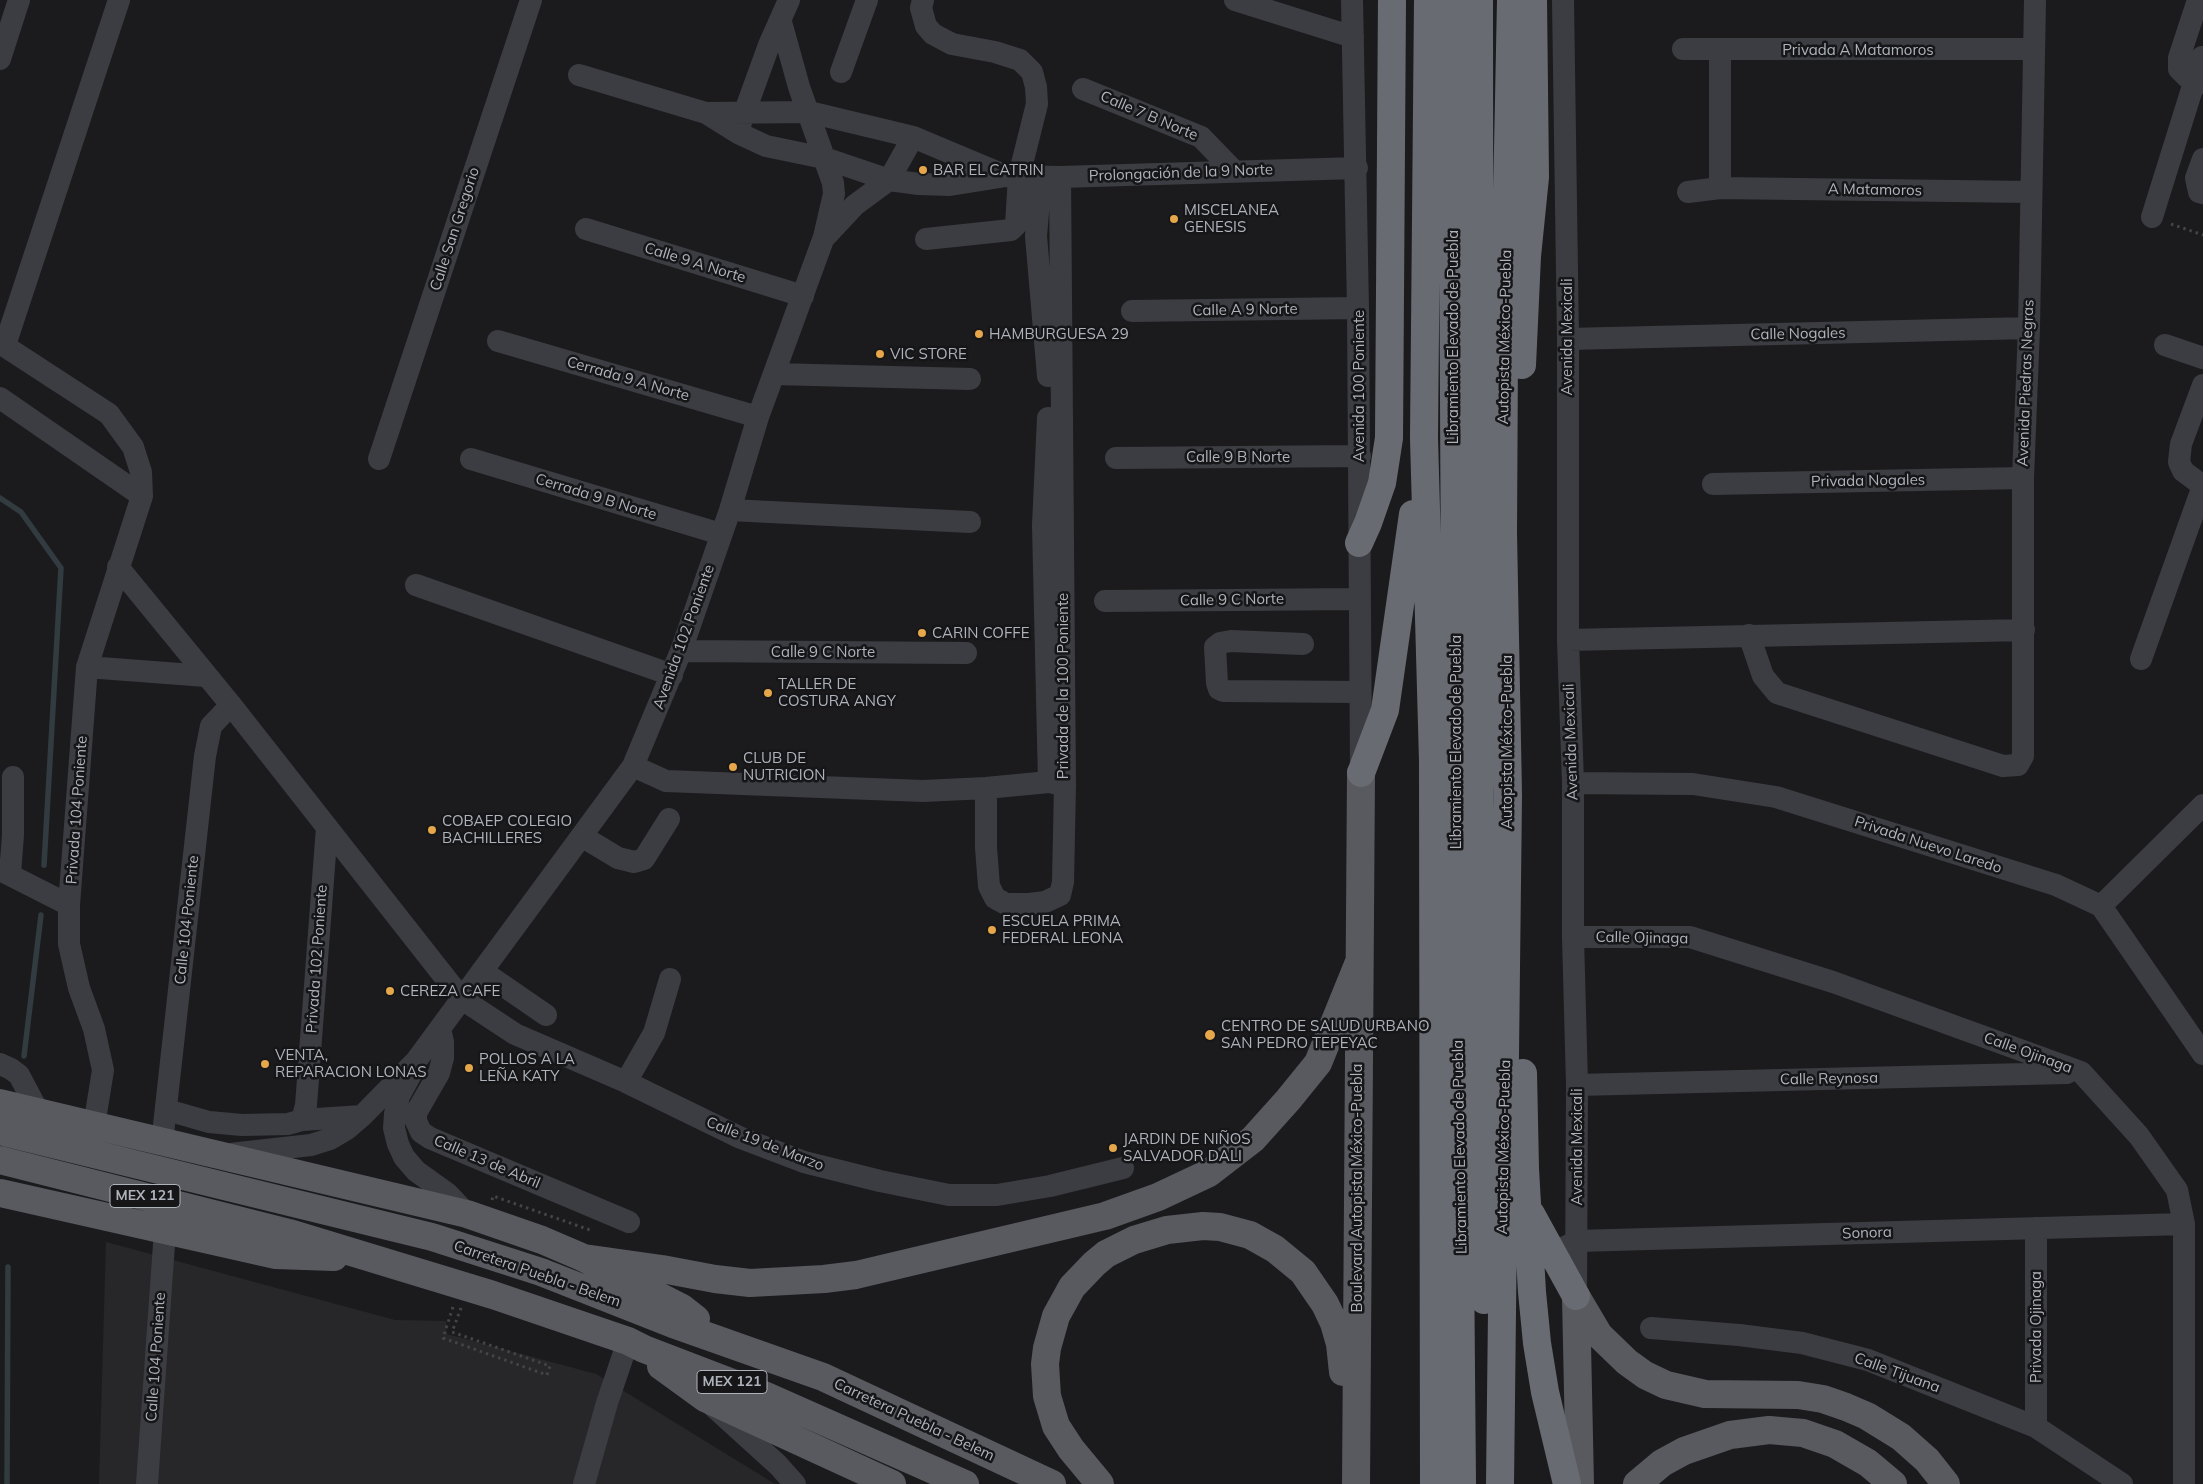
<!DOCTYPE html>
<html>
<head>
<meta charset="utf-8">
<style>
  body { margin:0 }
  canvas { display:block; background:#1b1b1d }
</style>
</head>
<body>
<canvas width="2203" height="1484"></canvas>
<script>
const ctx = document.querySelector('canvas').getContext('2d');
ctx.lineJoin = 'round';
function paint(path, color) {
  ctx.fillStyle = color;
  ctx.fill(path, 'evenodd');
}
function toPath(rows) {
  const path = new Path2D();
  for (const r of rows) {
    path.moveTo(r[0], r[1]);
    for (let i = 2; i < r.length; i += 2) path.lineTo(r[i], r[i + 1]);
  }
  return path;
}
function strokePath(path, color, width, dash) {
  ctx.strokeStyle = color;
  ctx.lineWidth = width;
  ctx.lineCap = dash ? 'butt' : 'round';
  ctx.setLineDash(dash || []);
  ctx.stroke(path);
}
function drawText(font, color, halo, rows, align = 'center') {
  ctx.font = font + ' Mulish,sans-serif';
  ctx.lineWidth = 5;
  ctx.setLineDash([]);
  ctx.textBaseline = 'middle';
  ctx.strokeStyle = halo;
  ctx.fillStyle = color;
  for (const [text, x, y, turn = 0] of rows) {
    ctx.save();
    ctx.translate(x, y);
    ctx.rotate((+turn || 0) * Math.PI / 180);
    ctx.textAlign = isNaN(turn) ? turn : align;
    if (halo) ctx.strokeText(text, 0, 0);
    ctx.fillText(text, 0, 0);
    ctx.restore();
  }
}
const built = toPath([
  [106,1242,395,1320,446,1321,447,1334,596,1374,775,1484,99,1484]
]);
const stream = toPath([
  [0,498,21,512,61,568,44,865],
  [24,1056,41,915],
  [7,1484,8,1267]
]);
const path = toPath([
  [2171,224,2203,235],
  [492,1200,493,1196,590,1230],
  [453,1307,443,1338,547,1375,550,1366,452,1332,461,1308]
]);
const minor = toPath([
  [923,0,921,8,926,26,933,34,952,44,995,52,1020,60,1032,72,1036,87,1037,104,1019,176,1016,225,1011,230,926,239],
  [1235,0,1353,37],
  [1352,0,1358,308,1361,766],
  [1563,0,1568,339,1568,640,1573,783,1573,937,1577,1085,1576,1296],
  [2198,0,2179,58,2179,69,2187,77,2203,83],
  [1683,49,2034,49],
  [1720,50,1720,188],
  [0,59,19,0],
  [841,72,867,0],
  [579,75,706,113,738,133,766,146,824,158,889,180,919,184,950,185,1006,176,1060,177,1357,168],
  [1083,89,1201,137,1233,170],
  [706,113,809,112,913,137,1006,176],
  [740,125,769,45,789,0],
  [2203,159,2196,178,2199,192,2203,193],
  [1041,176,1036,236,1048,376],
  [1688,192,1720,188,2030,192],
  [2152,217,2202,57],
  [586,229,803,296],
  [825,237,855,205,889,180,913,137],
  [1132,311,1358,308],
  [1568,339,2029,328],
  [498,341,758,417],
  [0,343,109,414,133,447,141,472,142,496,87,667,69,905,69,944,79,988,94,1029,103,1070,94,1126],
  [5,345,119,0],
  [2165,345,2203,358],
  [774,374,970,379],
  [2203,385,2181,444,2179,462,2183,471,2203,486],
  [0,398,142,496],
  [1048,418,1043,525,1049,782],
  [1116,458,1360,456],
  [379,459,531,0],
  [471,459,721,534],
  [1713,484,2023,478],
  [730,510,970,522],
  [118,567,231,705,462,999,515,1034,626,1082,741,1138,804,1162,880,1181,949,1195,997,1195,1050,1186,1123,1168],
  [416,585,672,675],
  [1105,601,1359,599],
  [1749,635,1763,676,1777,693,2003,766,2018,765,2023,756,2023,478,2029,328,2035,0],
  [1568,640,2024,630],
  [1303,644,1231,641,1220,643,1215,647,1217,683,1219,689,1223,691,1360,692],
  [681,651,966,653],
  [2141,659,2203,486],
  [87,667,206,676],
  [633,766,666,781,923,791,986,788,1049,782,1063,785],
  [1573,783,1693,784,1776,797,2056,885,2101,906,2203,1054],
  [986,788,986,848,989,886,995,898,1006,904,1029,904,1045,902,1060,895,1063,882,1065,785,1060,177],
  [583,837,618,858,634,862,644,859,669,819],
  [0,870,69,905],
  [10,874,13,835,13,777],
  [2101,906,2203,805],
  [1573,937,1690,937,1833,982,2081,1072,2139,1136,2177,1190,2184,1224,2184,1484],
  [482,971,546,1015],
  [440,1029,443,1042,443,1058,439,1073,416,1113,416,1121,421,1132,430,1138,629,1222],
  [0,1064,11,1069,19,1075,39,1113],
  [411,1074,399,1096,395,1114,394,1128,398,1144,404,1157,416,1171,448,1194,467,1214],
  [626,1082,654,1033,670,979],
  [1577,1085,2067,1073],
  [167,1110,209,1122,242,1125,288,1124,302,1120,362,1116],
  [302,1120,306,1105,327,827],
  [162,1143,205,756,211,726,231,705],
  [230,1154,311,1145,330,1139,347,1129,362,1116,416,1061,633,766,681,651,730,510,758,417,824,237,834,194,833,183,799,87,781,22],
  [2036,1228,2036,1427],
  [1565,1247,1577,1241,2184,1224],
  [1651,1328,1739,1335,1802,1343,1868,1360,2036,1427,2122,1484],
  [713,1406,778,1465,795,1484],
  [147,1484,165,1230],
  [584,1484,607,1403,628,1341]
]);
const major = toPath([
  [0,1103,467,1214,542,1240,584,1258,682,1308,696,1319],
  [0,1131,432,1237,541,1272,673,1324,823,1377,1052,1484],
  [0,1160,289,1233,493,1295,628,1341,644,1349,764,1395,965,1484],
  [0,1193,276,1255,334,1257],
  [584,1258,662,1269,715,1279,750,1283,824,1279,856,1275,1105,1216,1158,1197,1209,1173,1253,1139,1288,1100,1318,1063,1359,962],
  [1576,1296,1599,1335,1627,1362,1645,1375,1666,1385,1705,1394,1798,1395,1823,1399,1846,1407,1867,1416,1901,1437,1927,1460,1946,1484],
  [1576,1297,1580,1484],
  [661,1366,705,1398,892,1484],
  [1100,1484,1071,1449,1056,1426,1047,1396,1045,1364,1047,1348,1056,1316,1072,1287,1094,1264,1106,1254,1134,1240,1167,1230,1203,1226,1220,1227,1250,1235,1275,1249,1303,1272,1325,1304,1334,1323,1340,1344,1343,1372],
  [1356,1484,1361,773],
  [1637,1484,1662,1463,1684,1451,1730,1435,1769,1430,1803,1433,1835,1444,1868,1463,1893,1484]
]);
const highway = toPath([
  [1428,0,1424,438,1433,761,1434,1484],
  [1452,0,1456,798,1462,1484],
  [1479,0,1480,979,1484,1300],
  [1522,365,1527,256,1535,177,1533,0],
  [1359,543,1368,523,1382,483,1389,438,1392,0],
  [1361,773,1385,710,1413,514],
  [1523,1073,1525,1169,1532,1292,1537,1343,1545,1392,1567,1484],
  [1531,1214,1576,1296],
  [1500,1484,1508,795,1503,533,1504,349,1511,0]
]);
const markers = [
  [923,170,5,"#e5a74a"],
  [1174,219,5,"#e5a74a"],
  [979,334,5,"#e5a74a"],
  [880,354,5,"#e5a74a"],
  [922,633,5,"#e5a74a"],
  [768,693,5,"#e5a74a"],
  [733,767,5,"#e5a74a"],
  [432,830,5,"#e5a74a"],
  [992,930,5,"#e5a74a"],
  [390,991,5,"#e5a74a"],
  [1210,1035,6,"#e5a74a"],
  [265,1064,5,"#e5a74a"],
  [469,1068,5,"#e5a74a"],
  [1113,1148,5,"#e5a74a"]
];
const shields = [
  [145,1196,70],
  [732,1382,70]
];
const shieldNames = [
  ["MEX 121",145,1196],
  ["MEX 121",732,1382]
];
const streetNames = [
  ["Privada A Matamoros",1858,50],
  ["Calle 7 B Norte",1149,116,23],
  ["Prolongación de la 9 Norte",1181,173,-2],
  ["A Matamoros",1875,190,1],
  ["Calle San Gregorio",455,229,-72],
  ["Calle 9 A Norte",695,263,17],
  ["Calle A 9 Norte",1245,310,-1],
  ["Calle Nogales",1798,334,-1],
  ["Libramiento Elevado de Puebla",1453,337,-90],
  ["Autopista México-Puebla",1505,337,-89],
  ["Avenida Mexicali",1567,337,-90],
  ["Cerrada 9 A Norte",628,379,16],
  ["Avenida Piedras Negras",2026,383,-88],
  ["Avenida 100 Poniente",1359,386,-90],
  ["Calle 9 B Norte",1238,457],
  ["Privada Nogales",1868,481,-1],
  ["Cerrada 9 B Norte",596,497,17],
  ["Calle 9 C Norte",1232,600,-1],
  ["Avenida 102 Poniente",684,637,-70],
  ["Calle 9 C Norte",823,652],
  ["Privada de la 100 Poniente",1063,686,-90],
  ["Libramiento Elevado de Puebla",1456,742,-90],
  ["Autopista México-Puebla",1507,742,-90],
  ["Avenida Mexicali",1571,742,-92],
  ["Privada 104 Poniente",77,810,-86],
  ["Privada Nuevo Laredo",1928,845,18],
  ["Calle 104 Poniente",187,920,-84],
  ["Calle Ojinaga",1642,938,1],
  ["Privada 102 Poniente",317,959,-86],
  ["Calle Ojinaga",2028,1053,20],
  ["Calle Reynosa",1829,1079,-1],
  ["Calle 19 de Marzo",765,1144,21],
  ["Libramiento Elevado de Puebla",1460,1147,-91],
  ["Autopista México-Puebla",1504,1147,-89],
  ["Avenida Mexicali",1577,1147,-90],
  ["Calle 13 de Abril",487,1162,23],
  ["Boulevard Autopista México-Puebla",1357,1188,-90],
  ["Sonora",1867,1233,-2],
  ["Carretera Puebla - Belem",537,1274,19],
  ["Privada Ojinaga",2036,1327,-90],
  ["Calle 104 Poniente",156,1357,-86],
  ["Calle Tijuana",1897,1373,20],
  ["Carretera Puebla - Belem",914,1420,25]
];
const poiNames = [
  ["BAR EL CATRIN",933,170],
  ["MISCELANEA",1184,210],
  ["GENESIS",1184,227],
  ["HAMBURGUESA 29",989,334],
  ["VIC STORE",890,354],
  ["CARIN COFFE",932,633],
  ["TALLER DE",778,684],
  ["COSTURA ANGY",778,701],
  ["CLUB DE",743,758],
  ["NUTRICION",743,775],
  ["COBAEP COLEGIO",442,821],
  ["BACHILLERES",442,838],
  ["ESCUELA PRIMA",1002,921],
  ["FEDERAL LEONA",1002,938],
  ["CEREZA CAFE",400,991],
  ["CENTRO DE SALUD URBANO",1221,1026],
  ["SAN PEDRO TEPEYAC",1221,1043],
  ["VENTA,",275,1055],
  ["REPARACION LONAS",275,1072],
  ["POLLOS A LA",479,1059],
  ["LEÑA KATY",479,1076],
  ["JARDIN DE NIÑOS",1123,1139],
  ["SALVADOR DALI",1123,1156]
];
paint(built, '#27272a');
strokePath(stream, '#313b40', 5.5);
strokePath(path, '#424448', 3, [2.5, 4]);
strokePath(minor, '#3c3d42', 22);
strokePath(major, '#585a60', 28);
strokePath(highway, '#686c72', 28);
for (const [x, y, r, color] of markers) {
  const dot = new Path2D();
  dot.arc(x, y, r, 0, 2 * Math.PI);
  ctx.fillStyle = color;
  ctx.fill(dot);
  strokePath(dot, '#161618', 2);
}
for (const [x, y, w] of shields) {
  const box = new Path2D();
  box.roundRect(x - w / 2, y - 11.5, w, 23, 4);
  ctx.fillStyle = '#161618';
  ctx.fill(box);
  strokePath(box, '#aeb3bb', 1);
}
drawText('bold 14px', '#aeb3bb', null, shieldNames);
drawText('15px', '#aeb3bb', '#161618', streetNames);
drawText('15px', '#aeb3bb', '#161618', poiNames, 'left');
</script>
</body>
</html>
